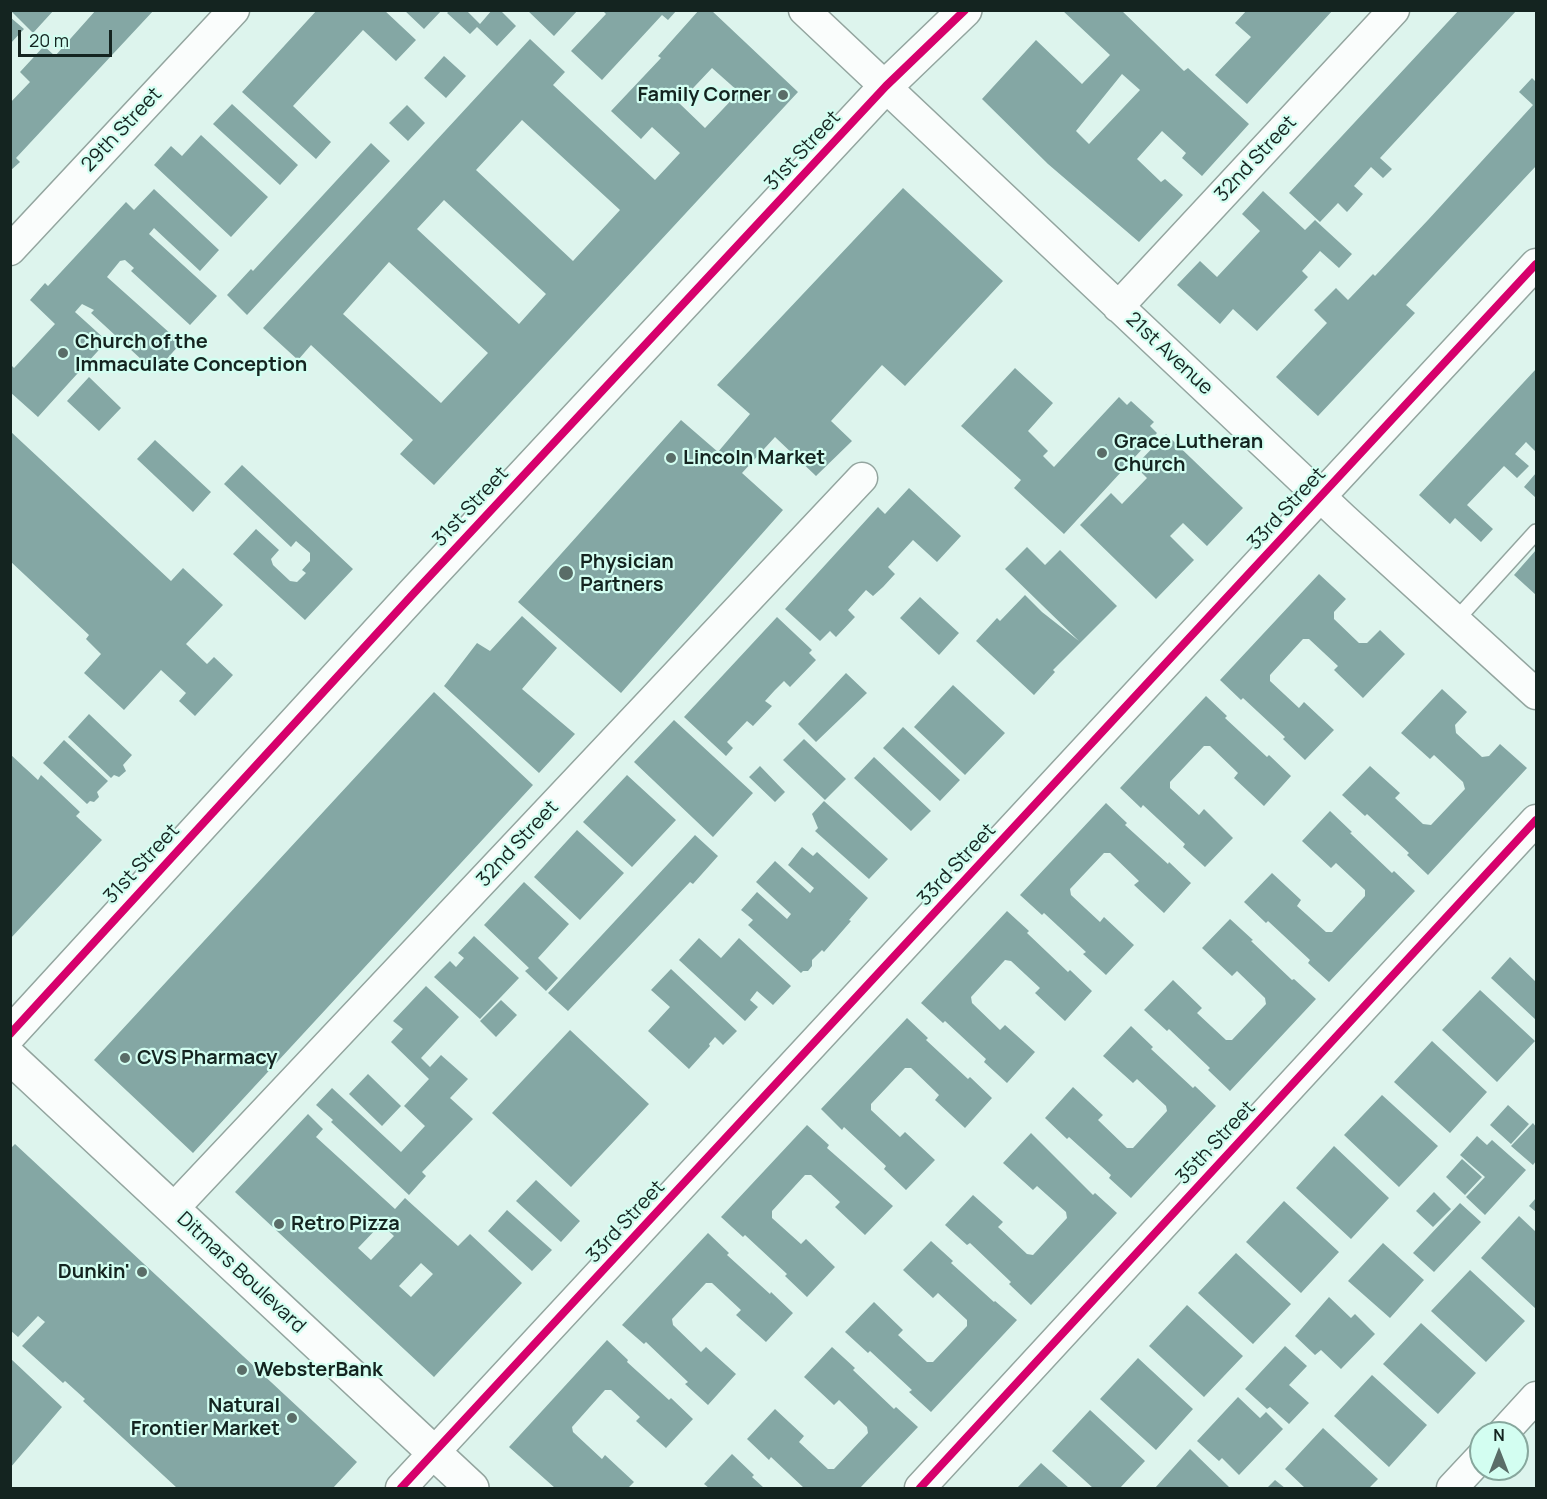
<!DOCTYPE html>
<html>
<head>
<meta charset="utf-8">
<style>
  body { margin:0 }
  #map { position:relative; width:1547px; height:1499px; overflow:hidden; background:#ddf4ed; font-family:Manrope,sans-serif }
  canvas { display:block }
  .frame { position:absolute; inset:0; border:12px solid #142420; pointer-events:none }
  .north { position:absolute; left:1469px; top:1421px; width:60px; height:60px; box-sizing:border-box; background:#d3fef1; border:2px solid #87a79d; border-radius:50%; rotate:0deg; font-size:16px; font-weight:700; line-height:24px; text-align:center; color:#142420 }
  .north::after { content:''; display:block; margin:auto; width:21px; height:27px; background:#5a6d68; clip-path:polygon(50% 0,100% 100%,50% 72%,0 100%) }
  .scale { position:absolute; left:18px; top:30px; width:94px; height:27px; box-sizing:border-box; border:3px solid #142420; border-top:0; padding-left:8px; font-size:18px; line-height:21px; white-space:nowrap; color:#142420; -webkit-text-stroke:4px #d3fef1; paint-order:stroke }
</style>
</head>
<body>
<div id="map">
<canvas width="1547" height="1499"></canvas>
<div class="frame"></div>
<div class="north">N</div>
<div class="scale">20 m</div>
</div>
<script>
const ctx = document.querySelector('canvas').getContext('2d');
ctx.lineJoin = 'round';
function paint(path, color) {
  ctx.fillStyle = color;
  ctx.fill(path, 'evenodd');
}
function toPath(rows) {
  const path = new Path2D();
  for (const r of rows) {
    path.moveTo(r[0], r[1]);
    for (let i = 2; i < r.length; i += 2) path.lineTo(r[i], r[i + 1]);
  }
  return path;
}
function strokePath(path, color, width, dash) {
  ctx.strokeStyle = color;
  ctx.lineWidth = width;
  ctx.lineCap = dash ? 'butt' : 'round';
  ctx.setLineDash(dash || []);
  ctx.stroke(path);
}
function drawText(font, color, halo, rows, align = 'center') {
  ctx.font = font + ' Manrope,sans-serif';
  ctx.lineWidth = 4.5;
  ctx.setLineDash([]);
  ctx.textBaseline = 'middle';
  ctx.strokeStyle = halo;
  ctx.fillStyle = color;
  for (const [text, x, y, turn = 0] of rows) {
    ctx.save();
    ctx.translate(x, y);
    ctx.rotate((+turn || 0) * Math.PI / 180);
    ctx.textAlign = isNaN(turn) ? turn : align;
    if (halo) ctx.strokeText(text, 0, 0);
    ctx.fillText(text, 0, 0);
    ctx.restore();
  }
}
const building = toPath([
  [10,10,54,10,33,33],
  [96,10,154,10,16,158,20,162,10,171,10,103,30,82,20,72,44,46,55,56],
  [317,10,384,10,416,40,396,61,363,30,293,106,331,142,316,159,242,92],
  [404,10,442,10,424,29],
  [450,10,466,10,480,24,492,10,500,10,516,26,497,46,477,27,470,34,447,13],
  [527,10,578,10,554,36],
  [602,10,677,10,668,20,662,15,602,80,571,51,606,14],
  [699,10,711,10,798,92,434,485,400,454,413,440,311,345,298,360,263,328,530,39,565,72,553,85,655,180,680,153,652,127,641,139,611,111,661,58,658,56],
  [712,68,739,92,705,128,679,103],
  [522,120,620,210,573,261,476,170],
  [444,200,546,294,519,324,417,229],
  [389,262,488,353,441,403,343,314],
  [1062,10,1121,10,1184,71,1188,68,1249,124,1202,176,1182,158,1186,153,1162,131,1137,159,1161,182,1165,179,1183,195,1139,242,1048,164,982,99,1036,40,1082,84,1110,55],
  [1122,74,1140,90,1089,144,1076,131],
  [1247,10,1272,10,1274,12,1275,10,1333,10,1247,104,1215,75,1251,37,1235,23],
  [1459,10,1517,10,1380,158,1392,169,1383,178,1371,167,1354,186,1363,194,1347,212,1338,203,1320,222,1289,193],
  [10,17,24,29,10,44],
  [444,56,466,76,446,98,424,78],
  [1532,78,1536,82,1536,166,1406,305,1415,313,1318,416,1276,377,1327,323,1314,310,1336,288,1348,300,1373,274,1375,276,1428,220,1533,105,1519,92],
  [232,104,298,165,280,185,213,124],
  [407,105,425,123,408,141,389,123],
  [201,135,268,197,231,237,154,165,171,146,182,156],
  [371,143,390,161,247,315,227,295,251,269,253,271],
  [903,188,1003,281,905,386,882,365,831,421,852,441,816,476,775,437,742,473,783,510,621,693,518,602,681,420,718,452,750,414,717,385],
  [154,189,219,250,200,271,154,228,149,234,217,296,190,325,131,271,134,268,125,260,120,261,107,277,181,343,155,372,91,313,94,310,82,304,75,312,107,341,38,417,10,392,10,364,14,368,55,324,30,300,45,283,48,286,126,202,134,210],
  [1263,191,1305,230,1315,220,1352,254,1339,268,1320,251,1302,271,1308,277,1257,331,1233,309,1220,324,1177,285,1200,261,1217,277,1260,231,1242,214],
  [1015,368,1053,403,1028,431,1048,451,1043,456,1054,467,1119,397,1127,405,1131,401,1154,422,1150,426,1157,433,1064,534,1014,488,1021,480,961,426],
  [1536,369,1536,449,1535,451,1526,442,1515,454,1529,466,1517,478,1504,466,1467,505,1493,529,1481,542,1455,518,1450,524,1419,495],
  [89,377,121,408,99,431,67,401],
  [10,431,171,581,183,568,223,605,186,644,207,664,214,657,233,675,195,716,179,701,186,693,161,670,124,710,84,673,101,654,86,639,89,635,10,561],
  [1166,434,1243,508,1207,546,1183,523,1170,536,1194,560,1156,599,1080,525,1111,493,1122,504,1147,478,1135,466],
  [155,440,211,492,193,512,137,459],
  [242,465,353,569,305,620,233,554,256,529,279,550,271,559,273,565,290,581,297,582,306,573,302,570,310,561,310,553,296,541,291,547,224,484],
  [1536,473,1536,498,1524,487],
  [909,488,961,536,937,562,913,540,888,567,895,574,883,587,873,596,866,590,848,610,855,617,836,637,830,631,820,641,785,609,878,507,885,514],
  [1027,547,1045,565,1060,550,1117,606,1053,670,1055,672,1034,695,976,641,997,618,1000,621,1025,595,1042,612,1079,641,1005,569],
  [1536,550,1536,595,1514,575],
  [1319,574,1346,599,1334,612,1334,619,1359,643,1367,643,1380,630,1405,654,1363,698,1334,670,1338,666,1309,639,1303,639,1270,675,1270,681,1299,708,1304,702,1334,730,1305,760,1283,739,1285,737,1243,698,1241,700,1220,680],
  [920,597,959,633,939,655,900,618],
  [522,616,557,648,522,689,575,734,539,773,444,686,477,643,490,651],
  [777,617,812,650,809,653,816,660,790,687,784,681,775,690,765,701,772,706,753,726,747,721,727,742,733,748,726,756,684,717],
  [846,673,867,693,816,742,798,724],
  [953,685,1005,733,965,775,914,727],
  [1442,689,1467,712,1455,725,1456,733,1482,757,1489,756,1500,744,1527,768,1428,875,1407,855,1409,853,1367,814,1365,816,1342,795,1370,766,1400,793,1395,798,1423,824,1431,825,1465,789,1463,782,1434,755,1430,759,1401,733],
  [434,692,533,785,193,1153,94,1060],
  [1206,696,1227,716,1225,718,1267,757,1269,755,1291,776,1264,806,1234,778,1238,773,1210,746,1204,746,1170,782,1170,788,1199,815,1204,809,1233,838,1205,867,1183,847,1185,844,1143,805,1141,808,1120,788],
  [89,714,132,755,123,765,126,771,119,777,114,775,111,778,68,737],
  [674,720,753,793,713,837,634,762],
  [903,727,960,780,940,801,883,748],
  [804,739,846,779,825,800,783,760],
  [64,740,108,781,97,792,99,797,94,802,90,801,87,804,43,763],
  [10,754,38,780,41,775,80,812,76,816,102,840,10,939],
  [874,757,931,811,911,831,854,778],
  [760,766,785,792,775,802,749,777],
  [627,775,676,820,632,867,583,822],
  [824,801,888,859,869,879,815,831,818,828,812,814],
  [1106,803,1127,823,1125,825,1168,864,1169,862,1191,883,1164,913,1134,885,1139,881,1110,853,1104,853,1070,889,1071,895,1100,922,1104,917,1134,945,1106,975,1083,954,1086,952,1044,913,1042,915,1020,895],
  [1330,811,1352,832,1350,833,1392,873,1394,871,1415,891,1329,982,1308,963,1310,960,1268,921,1266,923,1244,902,1272,873,1301,900,1297,906,1326,932,1332,932,1365,896,1365,890,1336,863,1331,868,1302,841],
  [577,830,624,873,580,920,534,877],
  [695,835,718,856,693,884,690,882,568,1011,548,993],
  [802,847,813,856,817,852,868,898,849,920,851,921,824,952,822,950,812,960,812,966,808,971,803,971,801,973,748,925,753,920,741,910,757,892,787,919,791,914,756,882,775,861,810,893,814,888,788,865],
  [524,882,569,924,538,958,558,978,546,991,525,971,529,968,484,925],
  [1007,911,1029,931,1027,933,1068,972,1070,970,1092,991,1065,1021,1035,993,1040,988,1011,961,1005,960,971,997,972,1003,1000,1030,1005,1025,1035,1052,1007,1083,984,1062,986,1059,945,1021,943,1023,921,1003],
  [1230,919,1253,940,1251,941,1292,980,1294,979,1316,999,1230,1091,1208,1070,1210,1068,1169,1029,1167,1031,1144,1010,1173,980,1202,1008,1197,1013,1226,1040,1232,1040,1266,1004,1265,998,1237,971,1232,976,1202,948],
  [474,936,519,978,480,1019,434,977,450,961,456,967,464,958,458,953],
  [699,938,721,958,739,938,791,986,773,1005,757,991,750,1000,758,1007,745,1021,679,960],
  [1510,957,1536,982,1536,1020,1491,978],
  [671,969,737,1031,723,1045,715,1037,709,1044,710,1046,689,1069,648,1031,670,1007,651,990],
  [426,986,459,1017,421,1058,430,1067,441,1055,468,1079,450,1098,473,1119,422,1172,426,1176,409,1195,331,1122,333,1120,316,1105,332,1088,401,1152,425,1126,404,1106,429,1079,391,1042,403,1029,393,1021],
  [1480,990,1535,1041,1497,1082,1442,1030],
  [501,1000,517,1015,496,1037,480,1021],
  [907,1018,928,1038,926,1040,968,1079,970,1077,992,1098,965,1128,935,1100,939,1095,911,1068,905,1068,871,1104,871,1110,900,1137,905,1132,935,1160,906,1190,884,1169,886,1166,844,1127,842,1130,821,1109],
  [1131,1026,1153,1047,1151,1049,1193,1088,1195,1086,1216,1106,1131,1198,1109,1178,1111,1175,1069,1137,1067,1139,1045,1118,1073,1087,1103,1115,1098,1120,1127,1148,1133,1148,1167,1111,1166,1106,1137,1079,1133,1083,1103,1056],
  [570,1030,649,1104,571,1187,492,1113],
  [1432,1041,1487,1092,1450,1133,1394,1082],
  [368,1074,401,1106,382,1126,349,1094],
  [1382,1095,1438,1146,1399,1187,1344,1135],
  [1508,1105,1529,1124,1511,1144,1490,1125],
  [308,1114,323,1129,316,1137,395,1209,405,1198,458,1246,470,1234,522,1283,434,1377,235,1192],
  [381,1224,394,1236,371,1260,358,1248],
  [421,1263,433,1274,411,1297,399,1286],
  [1533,1123,1536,1127,1536,1161,1533,1165,1511,1146],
  [807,1125,829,1145,827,1148,893,1206,865,1235,835,1207,840,1202,811,1175,805,1175,772,1211,772,1218,801,1244,806,1239,835,1267,807,1297,785,1276,787,1274,745,1235,743,1237,721,1217],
  [1031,1133,1093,1195,1095,1193,1117,1213,1031,1305,1009,1284,1011,1282,970,1243,967,1245,945,1225,973,1195,1003,1222,998,1227,1027,1254,1033,1255,1067,1218,1066,1212,1037,1186,1033,1190,1003,1163],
  [1477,1136,1487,1145,1492,1140,1526,1170,1485,1215,1466,1197,1485,1177,1460,1155],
  [15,1144,357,1462,333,1488,177,1488,83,1401,85,1399,65,1381,63,1383,22,1346,45,1322,38,1316,18,1337,10,1330,10,1149],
  [1334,1146,1389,1198,1351,1239,1296,1188],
  [1462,1159,1482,1177,1465,1195,1446,1177],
  [536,1180,580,1221,561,1242,516,1201],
  [1434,1192,1451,1209,1433,1227,1416,1211],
  [1536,1198,1536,1212,1529,1206],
  [1284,1201,1339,1252,1301,1293,1246,1242],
  [1460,1203,1481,1222,1434,1272,1413,1253],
  [507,1210,552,1250,532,1271,488,1231],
  [1519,1216,1536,1232,1536,1309,1481,1258],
  [708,1233,729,1253,727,1255,770,1294,771,1292,793,1313,766,1342,736,1315,741,1310,712,1283,706,1283,672,1319,673,1325,701,1352,706,1347,736,1374,708,1405,685,1384,688,1382,646,1342,644,1344,622,1325],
  [931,1241,953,1261,951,1263,994,1302,995,1301,1017,1320,931,1412,909,1392,912,1390,870,1351,868,1353,845,1332,874,1302,903,1330,898,1335,927,1362,933,1362,967,1326,967,1320,938,1293,933,1298,903,1270],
  [1383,1243,1424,1280,1390,1318,1348,1281],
  [1236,1253,1291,1304,1253,1344,1198,1293],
  [1470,1270,1525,1321,1486,1362,1431,1311],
  [1329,1297,1351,1318,1355,1314,1375,1334,1341,1369,1321,1350,1315,1355,1295,1336],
  [1187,1305,1243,1356,1204,1397,1149,1346],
  [1421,1323,1476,1373,1438,1414,1383,1364],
  [607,1340,628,1360,627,1362,669,1400,671,1398,693,1419,666,1448,636,1421,640,1417,611,1390,605,1390,572,1427,573,1432,602,1459,605,1455,634,1482,628,1488,555,1488,509,1447],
  [1285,1346,1307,1366,1289,1385,1309,1403,1289,1424,1270,1407,1267,1409,1245,1389],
  [832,1347,855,1368,853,1370,894,1409,896,1407,918,1427,860,1488,804,1488,771,1457,769,1460,747,1439,775,1409,804,1436,799,1442,828,1469,834,1469,868,1433,867,1427,839,1400,834,1405,804,1377],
  [10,1358,62,1407,10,1468],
  [1138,1358,1193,1409,1156,1450,1100,1399],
  [1372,1375,1427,1425,1389,1467,1334,1416],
  [1238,1397,1260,1418,1266,1412,1283,1429,1239,1475,1222,1458,1219,1461,1197,1441],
  [1090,1410,1145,1461,1120,1488,1093,1488,1052,1451],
  [1323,1428,1378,1479,1369,1488,1305,1488,1285,1469],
  [1190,1449,1229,1487,1228,1488,1155,1488],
  [732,1454,754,1475,752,1477,764,1488,709,1488,704,1484],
  [1041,1463,1069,1488,1017,1488],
  [1275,1480,1285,1488,1267,1488]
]);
const service = toPath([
  [1456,620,1536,532]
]);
const minor = toPath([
  [804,10,1344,519,1536,694],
  [10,250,234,10],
  [1118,307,1394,10],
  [173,1209,862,478],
  [1503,1433,1536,1397],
  [401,1488,1536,264],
  [920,1488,1536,820],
  [1452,1488,1481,1457]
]);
const tertiary = toPath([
  [10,1034,414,593,886,86,965,10],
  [10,1057,472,1488]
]);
const cycleway = toPath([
  [10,1034,414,593,886,86,965,10],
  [401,1488,1536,264],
  [920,1488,1536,820]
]);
const markers = [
  [783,95,6,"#5a6d68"],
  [63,353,6,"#5a6d68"],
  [1102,453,6,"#5a6d68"],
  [671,458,6,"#5a6d68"],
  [566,573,8,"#5a6d68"],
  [125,1058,6,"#5a6d68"],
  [279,1224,6,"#5a6d68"],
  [142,1272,6,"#5a6d68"],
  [242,1370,6,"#5a6d68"],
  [292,1418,6,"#5a6d68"]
];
const poiNames = [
  ["Family Corner",771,95,"right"],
  ["Church of the",75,342],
  ["Immaculate Conception",75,365],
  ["Grace Lutheran",1114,442],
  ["Church",1114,465],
  ["Lincoln Market",683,458],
  ["Physician",580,562],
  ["Partners",580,585],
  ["CVS Pharmacy",137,1058],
  ["Retro Pizza",291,1224],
  ["Dunkin'",130,1272,"right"],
  ["WebsterBank",254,1370],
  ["Natural",280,1406,"right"],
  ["Frontier Market",280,1429,"right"]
];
const streetNames = [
  ["29th Street",122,130,-47],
  ["31st Street",803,151,-47],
  ["32nd Street",1256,159,-47],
  ["21st Avenue",1169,354,43],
  ["31st Street",471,507,-47],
  ["33rd Street",1287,509,-47],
  ["32nd Street",518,844,-47],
  ["31st Street",142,864,-47],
  ["33rd Street",957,865,-47],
  ["35th Street",1216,1143,-47],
  ["33rd Street",626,1222,-47],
  ["Ditmars Boulevard",241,1273,43]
];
paint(building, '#84a7a4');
strokePath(service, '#93a59f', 18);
strokePath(minor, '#93a59f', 33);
strokePath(tertiary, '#93a59f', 36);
strokePath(service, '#fafdfc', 15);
strokePath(minor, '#fafdfc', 30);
strokePath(tertiary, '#fafdfc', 33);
strokePath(cycleway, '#d6006c', 8);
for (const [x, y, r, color] of markers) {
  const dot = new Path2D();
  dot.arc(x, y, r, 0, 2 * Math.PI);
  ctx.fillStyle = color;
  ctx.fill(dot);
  strokePath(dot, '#d3fef1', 2);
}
drawText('bold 20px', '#142420', '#d3fef1', poiNames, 'left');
drawText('20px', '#142420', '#d3fef1', streetNames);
</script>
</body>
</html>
